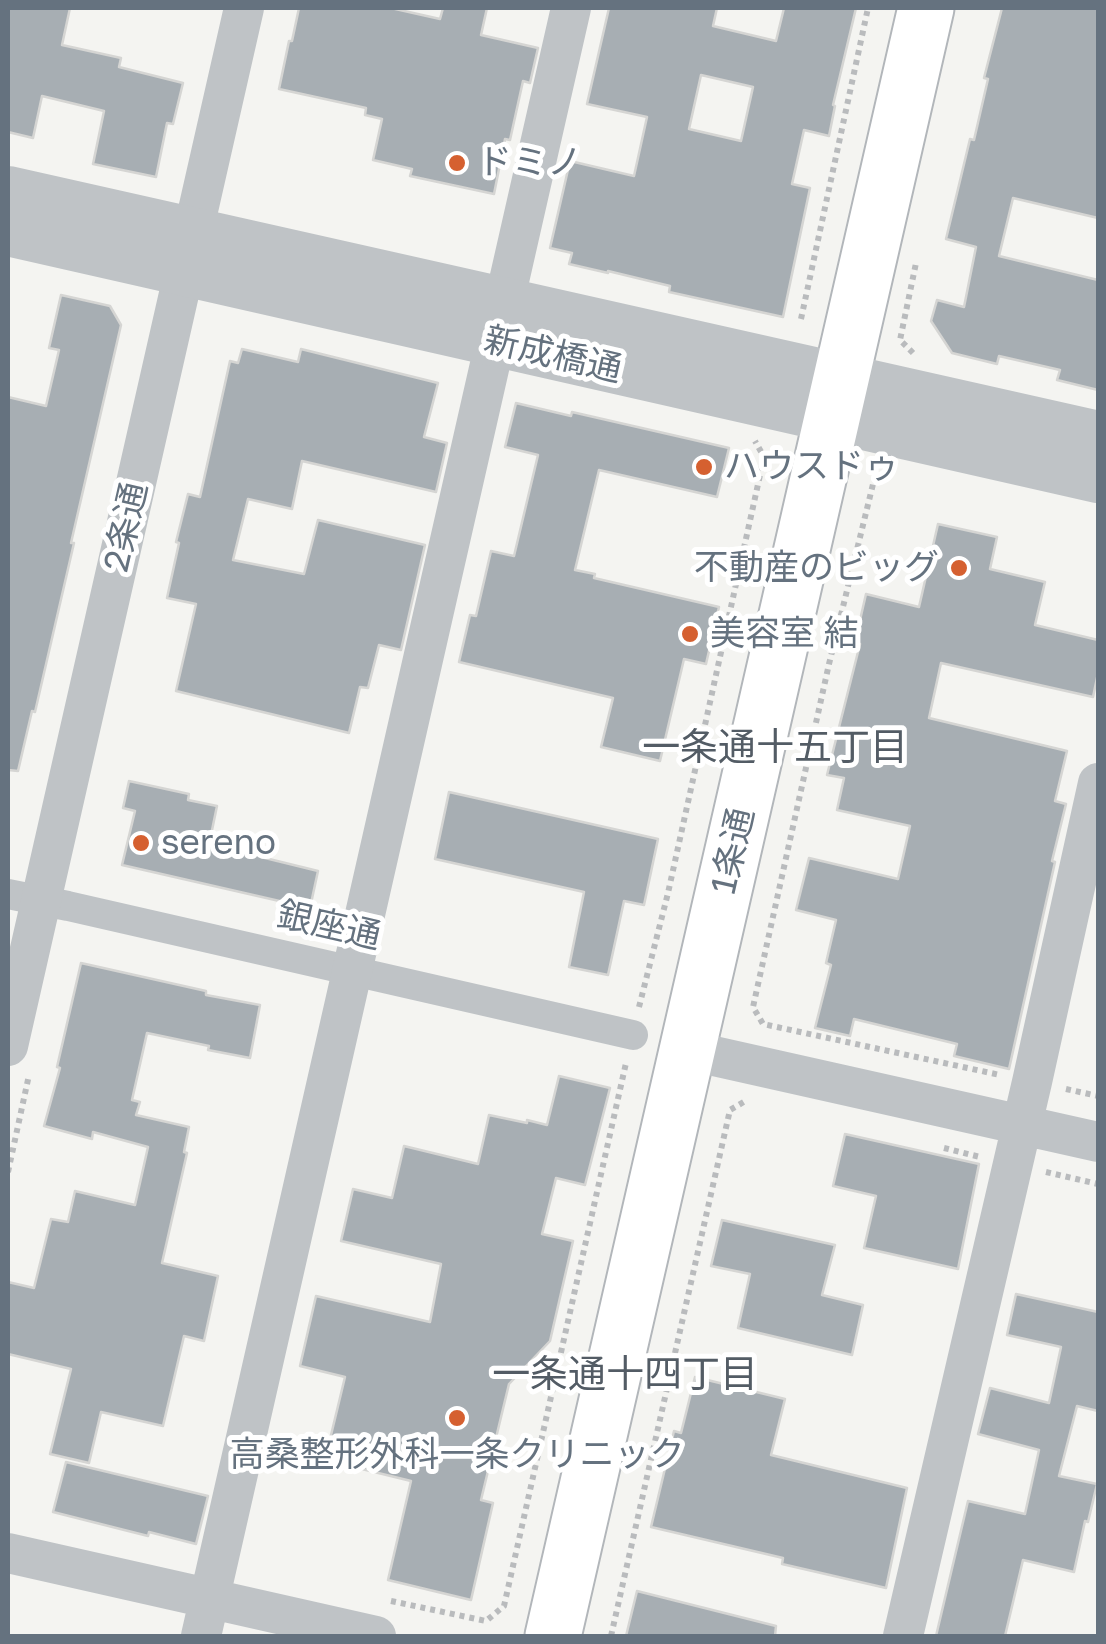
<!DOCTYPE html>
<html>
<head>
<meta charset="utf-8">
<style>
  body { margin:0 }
  #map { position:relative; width:1106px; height:1644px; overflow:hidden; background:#f4f4f1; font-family:"Golos Text",sans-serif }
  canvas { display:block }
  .frame { position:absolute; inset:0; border:10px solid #65727f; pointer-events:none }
</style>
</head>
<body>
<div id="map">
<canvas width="1106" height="1644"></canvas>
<div class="frame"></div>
</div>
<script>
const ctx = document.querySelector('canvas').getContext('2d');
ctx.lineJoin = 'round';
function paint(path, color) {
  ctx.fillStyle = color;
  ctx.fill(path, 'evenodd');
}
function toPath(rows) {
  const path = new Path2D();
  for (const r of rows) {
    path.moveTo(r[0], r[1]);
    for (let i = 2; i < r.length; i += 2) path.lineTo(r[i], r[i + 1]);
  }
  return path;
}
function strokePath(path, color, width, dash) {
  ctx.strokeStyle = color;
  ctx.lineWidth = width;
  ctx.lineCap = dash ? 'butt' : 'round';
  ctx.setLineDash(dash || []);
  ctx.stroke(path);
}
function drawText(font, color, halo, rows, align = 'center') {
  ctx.font = font + ' "Golos Text","Noto Sans JP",sans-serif';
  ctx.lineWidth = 10;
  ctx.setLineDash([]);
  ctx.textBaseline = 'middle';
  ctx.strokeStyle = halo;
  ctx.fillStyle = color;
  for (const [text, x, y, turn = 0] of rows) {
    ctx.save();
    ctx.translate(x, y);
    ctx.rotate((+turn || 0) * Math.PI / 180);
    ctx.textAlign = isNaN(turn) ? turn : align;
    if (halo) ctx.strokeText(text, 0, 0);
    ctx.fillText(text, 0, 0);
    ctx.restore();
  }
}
const building = toPath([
  [8,8,70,8,62,45,121,58,119,67,183,83,173,124,167,123,156,177,93,164,104,111,42,96,33,138,8,132,8,8],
  [299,8,391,8,440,19,443,8,487,8,481,35,538,48,530,83,523,81,510,140,505,139,494,194,410,176,412,169,373,160,382,119,365,115,366,108,279,89,289,41,292,41,299,8],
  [609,8,717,8,713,26,776,41,784,8,856,8,833,105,835,106,829,136,804,130,792,184,810,188,783,317,669,292,670,286,608,271,608,273,569,264,572,253,550,248,570,161,634,176,647,117,587,104,609,8],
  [701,75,753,87,741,141,689,129,701,75],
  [1002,8,1098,8,1098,218,1013,198,999,256,1098,280,1098,390,1057,380,1060,370,999,356,997,364,952,353,931,321,937,300,964,307,976,247,946,239,970,139,974,140,988,79,984,78,1002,8],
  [61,295,110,306,121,325,71,543,74,543,35,712,32,711,18,771,8,770,8,397,46,406,59,350,49,348,61,295],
  [242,349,298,362,301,349,438,383,424,437,447,443,436,492,302,461,292,509,248,499,233,560,304,574,318,520,425,545,401,650,379,645,368,688,360,687,349,733,176,691,196,604,167,598,179,543,176,542,188,494,200,497,230,361,238,363,242,349],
  [516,403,571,416,572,412,729,448,717,497,599,470,575,570,595,574,594,578,719,607,706,664,684,659,660,761,601,747,613,698,459,662,470,615,476,616,491,551,514,556,538,455,505,447,516,403],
  [938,524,997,537,990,569,1045,582,1035,625,1098,640,1098,673,1093,697,941,663,929,718,1067,751,1055,801,1066,804,1052,861,1055,862,1009,1069,954,1056,957,1044,854,1019,850,1036,815,1028,831,965,826,963,836,920,796,910,809,858,898,879,910,826,837,810,844,778,827,775,860,644,855,642,866,594,919,607,938,524],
  [129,781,189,794,188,800,217,806,211,835,263,847,261,857,318,871,310,908,122,865,135,811,123,808,129,781],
  [449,792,658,839,644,905,624,901,608,975,569,967,584,892,435,859,449,792],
  [81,963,206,991,206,995,260,1005,250,1058,208,1050,209,1046,147,1033,132,1100,140,1102,136,1115,189,1127,184,1152,187,1153,162,1263,218,1276,204,1341,184,1336,163,1426,101,1412,89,1463,50,1454,71,1369,8,1354,8,1282,34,1288,51,1219,68,1222,75,1191,135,1205,148,1147,93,1132,92,1139,44,1126,60,1068,57,1067,81,963],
  [559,1076,610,1088,585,1185,556,1178,542,1234,573,1241,550,1341,509,1384,481,1500,493,1503,471,1600,388,1580,411,1481,325,1460,345,1377,300,1366,316,1296,430,1322,441,1264,341,1241,353,1189,392,1198,404,1146,478,1164,489,1115,527,1123,527,1120,547,1125,559,1076],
  [845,1134,979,1164,958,1269,864,1248,876,1196,833,1186,845,1134],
  [722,1220,835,1245,822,1295,863,1305,852,1355,738,1328,750,1274,711,1266,722,1220],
  [1016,1294,1098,1312,1098,1411,1077,1406,1059,1476,1097,1484,1088,1522,1085,1521,1074,1572,1023,1560,1005,1636,936,1636,968,1501,1025,1514,1039,1450,978,1434,990,1388,1049,1403,1061,1347,1007,1335,1016,1294],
  [695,1377,785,1399,771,1455,907,1488,886,1588,782,1564,783,1558,651,1527,674,1431,681,1433,695,1377],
  [66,1462,208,1496,196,1544,149,1532,148,1536,53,1512,66,1462],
  [637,1591,776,1626,775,1636,626,1636,637,1591]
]);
const path = toPath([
  [801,319,868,8],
  [913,353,900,340,916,263],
  [888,474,874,480,829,664,753,1007,763,1024,1000,1075],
  [639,1007,668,893,764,457,755,441],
  [1066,1089,1098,1096],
  [944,1148,980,1157],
  [8,1172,29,1075],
  [1046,1172,1098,1184],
  [391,1601,486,1621,504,1606,626,1063],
  [611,1636,730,1110,747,1100]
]);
const pedestrian = toPath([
  [8,894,68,906,633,1035]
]);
const minor = toPath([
  [8,1046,244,8],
  [687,1050,1098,1142],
  [8,1553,376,1636],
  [201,1636,571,8],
  [903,1636,1032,1082,1098,783]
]);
const tertiary = toPath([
  [8,191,1098,436],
  [8,231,1098,478]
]);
const secondary = toPath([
  [553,1636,926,8]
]);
const markers = [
  [457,163,10,"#d56030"],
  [704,467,10,"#d56030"],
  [959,568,10,"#d56030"],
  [690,634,10,"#d56030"],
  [141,843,10,"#d56030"],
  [457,1418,10,"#d56030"]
];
const poiNames = [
  ["ドミノ",477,163],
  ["ハウスドゥ",724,467],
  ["不動産のビッグ",939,568,"right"],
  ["美容室 結",710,634],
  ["sereno",161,843],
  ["高桑整形外科一条クリニック",457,1455,"center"]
];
const streetNames = [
  ["新成橋通",553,355,13],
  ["2条通",126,527,-77],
  ["1条通",733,851,-77],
  ["銀座通",329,926,13]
];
const neighbourhoodNames = [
  ["一条通十五丁目",775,748],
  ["一条通十四丁目",625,1375]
];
paint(building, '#a7aeb3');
strokePath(building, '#d5d5d3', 2.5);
strokePath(secondary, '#b2b6ba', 59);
strokePath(path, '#b9bbbd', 6, [5, 5]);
strokePath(pedestrian, '#bfc3c6', 30);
strokePath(minor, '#bfc3c6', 40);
strokePath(tertiary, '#bfc3c6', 50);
strokePath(secondary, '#fff', 55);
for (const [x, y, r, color] of markers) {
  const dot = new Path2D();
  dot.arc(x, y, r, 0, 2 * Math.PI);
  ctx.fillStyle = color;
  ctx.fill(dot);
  strokePath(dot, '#fff', 4);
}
drawText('35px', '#65727f', '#fff', poiNames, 'left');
drawText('35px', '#65727f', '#fff', streetNames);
drawText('38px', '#535c65', '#fff', neighbourhoodNames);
</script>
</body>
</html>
